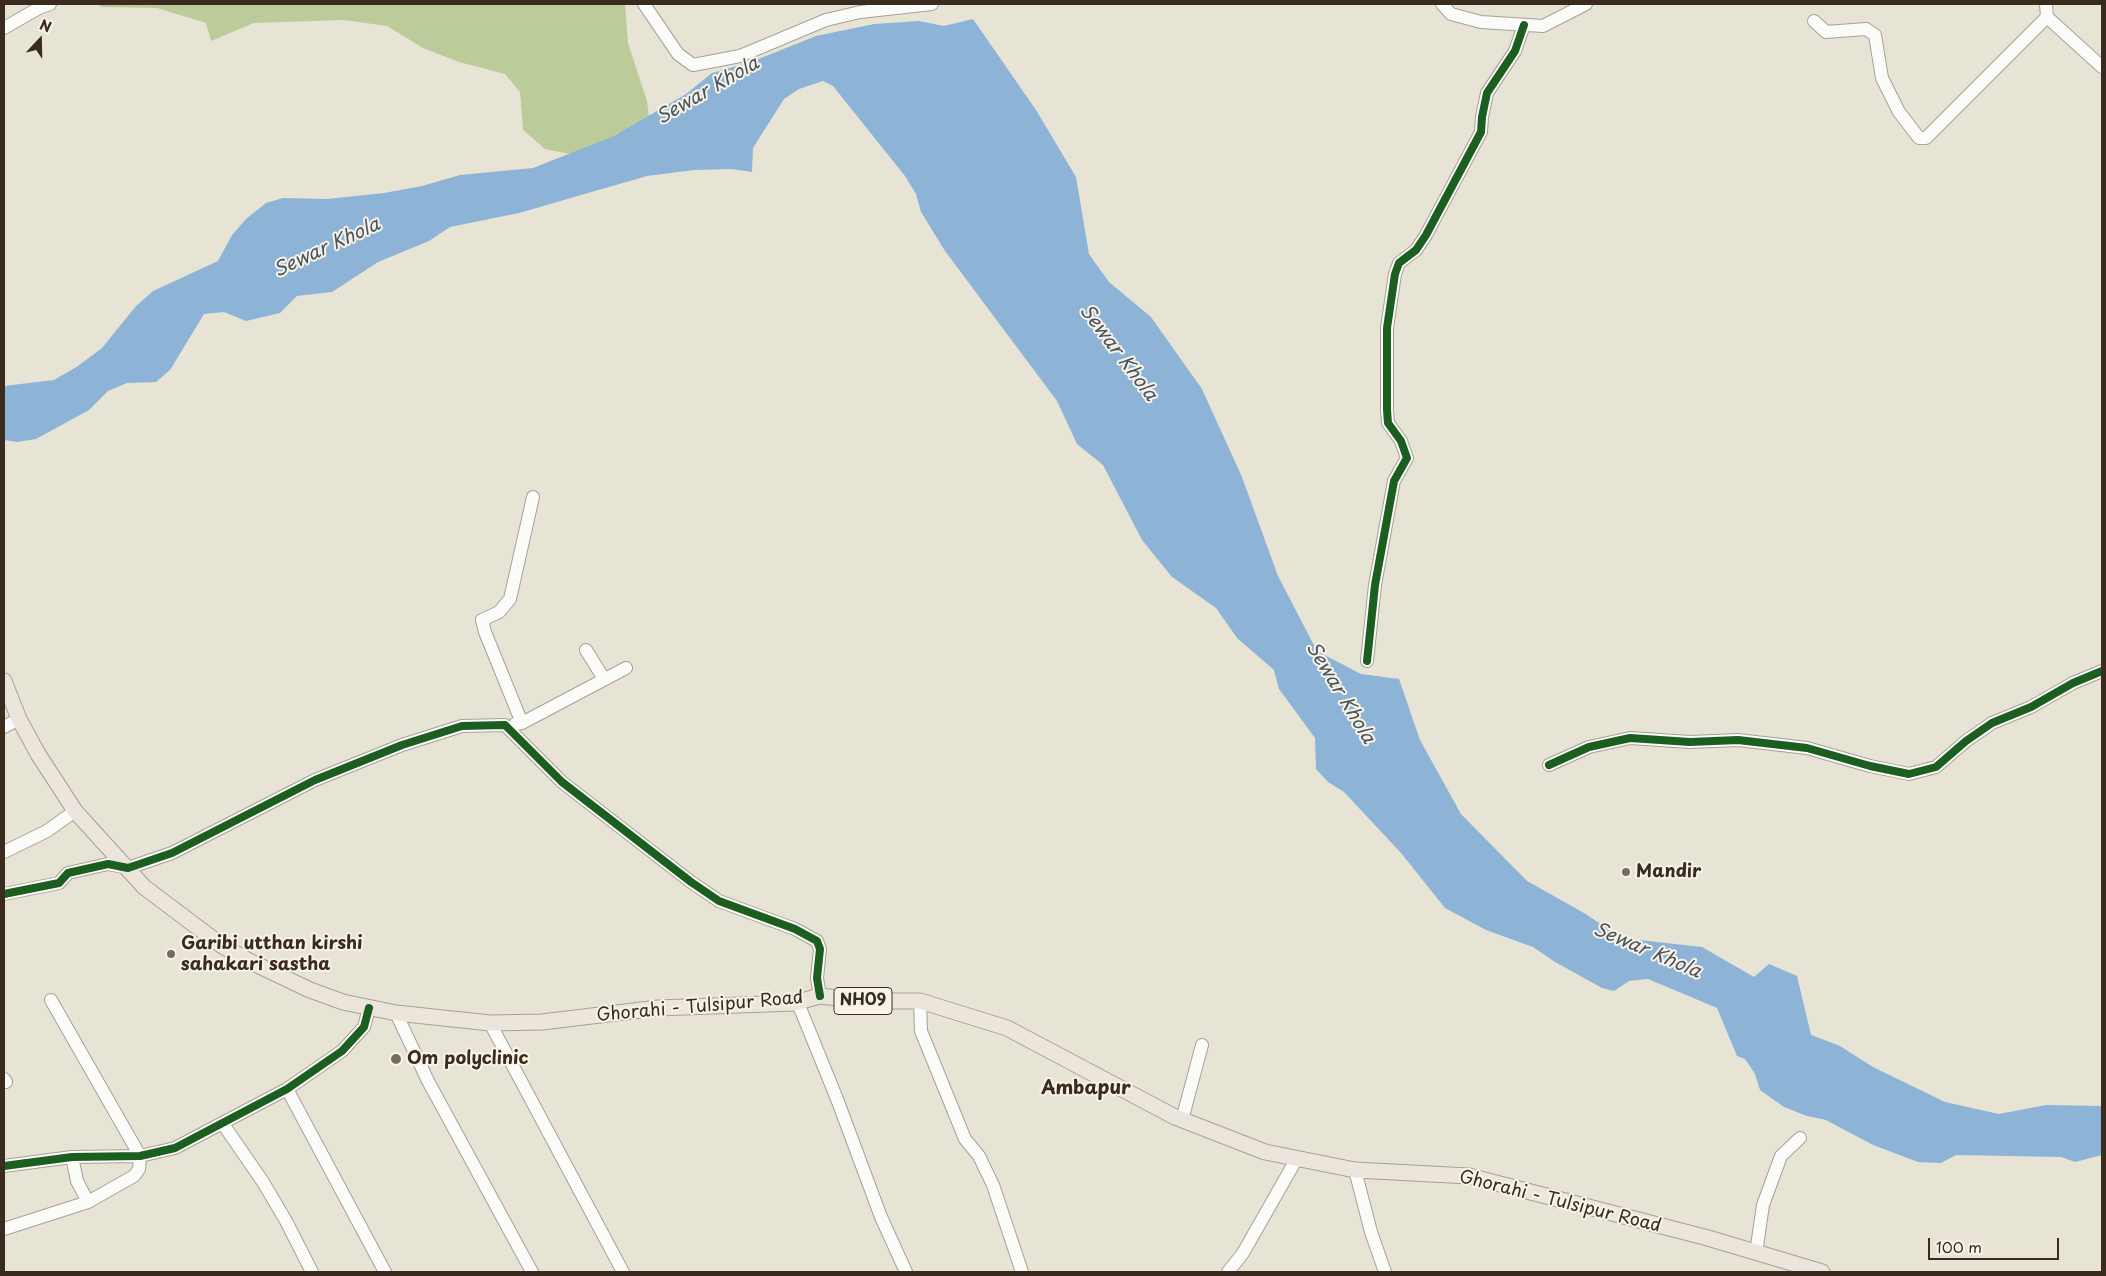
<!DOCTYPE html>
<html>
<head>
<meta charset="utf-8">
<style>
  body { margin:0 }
  #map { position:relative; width:2106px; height:1276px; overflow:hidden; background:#e7e4d6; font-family:"Playpen Sans",sans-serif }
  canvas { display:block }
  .frame { position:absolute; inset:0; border:5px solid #3b2a1e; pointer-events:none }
  .north { position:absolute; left:15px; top:15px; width:50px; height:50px; -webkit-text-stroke:4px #f7f3e8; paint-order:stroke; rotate:21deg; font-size:14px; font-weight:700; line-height:20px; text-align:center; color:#3b2a1e }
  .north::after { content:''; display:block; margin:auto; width:18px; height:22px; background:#3b2a1e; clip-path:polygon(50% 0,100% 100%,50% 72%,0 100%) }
  .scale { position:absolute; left:1928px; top:1238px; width:131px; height:22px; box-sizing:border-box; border:2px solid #3b2a1e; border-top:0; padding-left:6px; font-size:15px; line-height:18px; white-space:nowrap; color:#3b2a1e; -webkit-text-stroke:4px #f7f3e8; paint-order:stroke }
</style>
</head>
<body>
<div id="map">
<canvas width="2106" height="1276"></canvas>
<div class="frame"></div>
<div class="north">N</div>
<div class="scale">100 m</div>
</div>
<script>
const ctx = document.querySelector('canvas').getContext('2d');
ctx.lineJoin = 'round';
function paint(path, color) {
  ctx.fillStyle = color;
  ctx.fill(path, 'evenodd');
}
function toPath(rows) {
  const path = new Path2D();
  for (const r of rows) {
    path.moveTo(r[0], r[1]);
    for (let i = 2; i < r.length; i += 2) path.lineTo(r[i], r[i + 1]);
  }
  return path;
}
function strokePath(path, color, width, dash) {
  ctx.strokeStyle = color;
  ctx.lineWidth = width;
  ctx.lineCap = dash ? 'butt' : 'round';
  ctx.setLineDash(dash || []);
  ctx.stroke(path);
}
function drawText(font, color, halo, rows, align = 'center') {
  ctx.font = font + ' "Playpen Sans",sans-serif';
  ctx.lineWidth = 4;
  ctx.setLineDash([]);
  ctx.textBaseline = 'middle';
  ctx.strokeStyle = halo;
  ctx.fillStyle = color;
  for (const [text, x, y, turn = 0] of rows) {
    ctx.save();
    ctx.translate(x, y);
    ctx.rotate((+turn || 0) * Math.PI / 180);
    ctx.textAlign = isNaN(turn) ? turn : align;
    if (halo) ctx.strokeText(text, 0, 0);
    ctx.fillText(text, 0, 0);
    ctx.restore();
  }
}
const forest = toPath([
  [96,4,625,4,628,43,647,101,649,117,580,156,545,149,523,130,520,92,505,74,459,62,423,48,387,26,344,20,254,23,211,41,206,23,157,8,102,7]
]);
const water = toPath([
  [973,19,1036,110,1076,177,1089,254,1109,282,1151,317,1202,389,1242,477,1278,576,1317,651,1361,674,1399,679,1420,740,1461,814,1527,881,1584,913,1622,938,1702,947,1754,977,1769,964,1797,976,1811,1035,1840,1046,1873,1067,1945,1102,1999,1114,2046,1105,2102,1106,2102,1155,2075,1162,2061,1157,1956,1155,1941,1163,1918,1162,1873,1145,1826,1120,1807,1116,1784,1107,1760,1090,1755,1074,1745,1059,1737,1056,1717,1008,1648,979,1629,981,1614,991,1602,988,1555,962,1533,947,1486,930,1445,908,1401,853,1344,792,1328,782,1316,769,1315,738,1279,689,1274,670,1237,638,1216,608,1172,577,1142,540,1103,465,1077,444,1057,401,945,251,921,212,916,194,905,176,833,86,823,81,799,89,784,99,753,148,752,172,731,169,694,170,647,176,519,213,450,227,429,241,378,262,332,292,297,296,280,313,246,321,224,312,204,314,170,370,156,382,127,383,108,391,89,410,36,439,17,442,4,440,4,386,54,380,78,366,102,348,136,306,153,291,218,261,232,235,246,219,266,203,283,198,327,199,384,193,422,186,460,175,533,168,614,136,686,94,712,73,751,62,816,36,874,24,919,21,944,26]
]);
const minor = toPath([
  [644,4,678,54,693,65,740,56,826,20,860,12,932,4],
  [1442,4,1451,14,1481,22,1543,26,1586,4],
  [2046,4,2047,17,2102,67],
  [1814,21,1826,32,1866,29,1875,35,1882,78,1899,112,1919,138,1926,138,2047,17],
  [4,28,39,8,50,4],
  [586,650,604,679],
  [1367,661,1375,585,1394,481,1407,458,1401,441,1388,423,1387,410,1387,328,1395,274,1399,263,1416,250,1426,235,1481,132,1482,117,1487,93,1515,51,1524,25],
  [522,723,485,632,482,620,499,612,510,599,533,497],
  [515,724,522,723,626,668],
  [4,727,19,719],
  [1549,765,1589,747,1630,738,1690,742,1738,740,1807,748,1870,766,1909,774,1936,767,1966,741,1992,723,2031,707,2073,683,2102,671],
  [4,852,47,831,75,811],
  [4,894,59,883,68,873,108,864,128,868,172,853,315,780,402,745,462,726,505,725,562,782,691,882,719,901,795,929,817,941,820,949,817,978,820,996],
  [920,1001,921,1031,965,1139,979,1156,993,1185,1022,1272],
  [794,1003,800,1008,837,1099,881,1217,906,1272],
  [396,1013,428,1081,532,1272],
  [490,1023,623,1272],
  [4,1079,6,1082],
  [287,1089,385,1272],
  [1182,1120,1202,1045],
  [223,1124,263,1182,286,1221,312,1272],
  [72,1157,77,1181,88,1202],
  [4,1166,72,1157,140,1156,175,1148,287,1089,342,1051,364,1027,369,1008],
  [1355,1170,1371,1232,1385,1272],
  [4,1229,88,1202,134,1176,139,1169,140,1156,51,1000],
  [1756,1253,1763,1205,1781,1156,1800,1138],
  [1228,1272,1243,1253,1296,1160]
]);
const major = toPath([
  [4,681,19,719,38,754,75,811,144,887,221,945,249,961,310,990,343,1002,396,1013,490,1023,542,1022,658,1008,794,1003,820,996,867,1001,920,1001,1007,1028,1175,1117,1265,1152,1355,1170,1469,1176,1708,1238,1822,1272]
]);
const cycleway = toPath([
  [1367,661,1375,585,1394,481,1407,458,1401,441,1388,423,1387,410,1387,328,1395,274,1399,263,1416,250,1426,235,1481,132,1482,117,1487,93,1515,51,1524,25],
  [1549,765,1589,747,1630,738,1690,742,1738,740,1807,748,1870,766,1909,774,1936,767,1966,741,1992,723,2031,707,2073,683,2102,671],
  [4,894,59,883,68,873,108,864,128,868,172,853,315,780,402,745,462,726,505,725,562,782,691,882,719,901,795,929,817,941,820,949,817,978,820,996],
  [4,1166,72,1157,140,1156,175,1148,287,1089,342,1051,364,1027,369,1008]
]);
const markers = [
  [1626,872,5,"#776b5e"],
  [171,954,5,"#776b5e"],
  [396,1059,6,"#776b5e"]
];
const shields = [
  [863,1001,58]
];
const shieldNames = [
  ["NH09",863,1001]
];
const poiNames = [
  ["Mandir",1636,872],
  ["Garibi utthan kirshi",181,944],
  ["sahakari sastha",181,965],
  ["Om polyclinic",407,1059]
];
const streetNames = [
  ["Ghorahi - Tulsipur Road",700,1007,-5],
  ["Ghorahi - Tulsipur Road",1560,1202,14]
];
const waterNames = [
  ["Sewar Khola",708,91,-30],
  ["Sewar Khola",327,248,-25],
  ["Sewar Khola",1118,353,53],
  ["Sewar Khola",1340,693,59],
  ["Sewar Khola",1647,951,23]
];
const neighbourhoodNames = [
  ["Ambapur",1086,1089]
];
paint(forest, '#bccb9a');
paint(water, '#8db4d6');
strokePath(minor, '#a6a198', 14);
strokePath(major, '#a6a198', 17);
strokePath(minor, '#fbfbf9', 12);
strokePath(major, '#ece5dc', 15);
strokePath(cycleway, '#1b5e20', 8);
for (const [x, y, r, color] of markers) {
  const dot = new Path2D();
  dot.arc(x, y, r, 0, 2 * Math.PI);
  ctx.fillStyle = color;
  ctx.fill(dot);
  strokePath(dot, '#f7f3e8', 2);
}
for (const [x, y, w] of shields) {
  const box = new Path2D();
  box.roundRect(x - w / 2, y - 13.5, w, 27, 4);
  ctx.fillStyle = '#f7f3e8';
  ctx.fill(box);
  strokePath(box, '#3b2a1e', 1);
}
drawText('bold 16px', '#3b2a1e', null, shieldNames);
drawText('bold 18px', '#3b2a1e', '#f7f3e8', poiNames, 'left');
drawText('18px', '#3b2a1e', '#f7f3e8', streetNames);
drawText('italic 19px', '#4a535e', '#f7f3e8', waterNames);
drawText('bold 19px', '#3b2a1e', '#f7f3e8', neighbourhoodNames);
</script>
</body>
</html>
